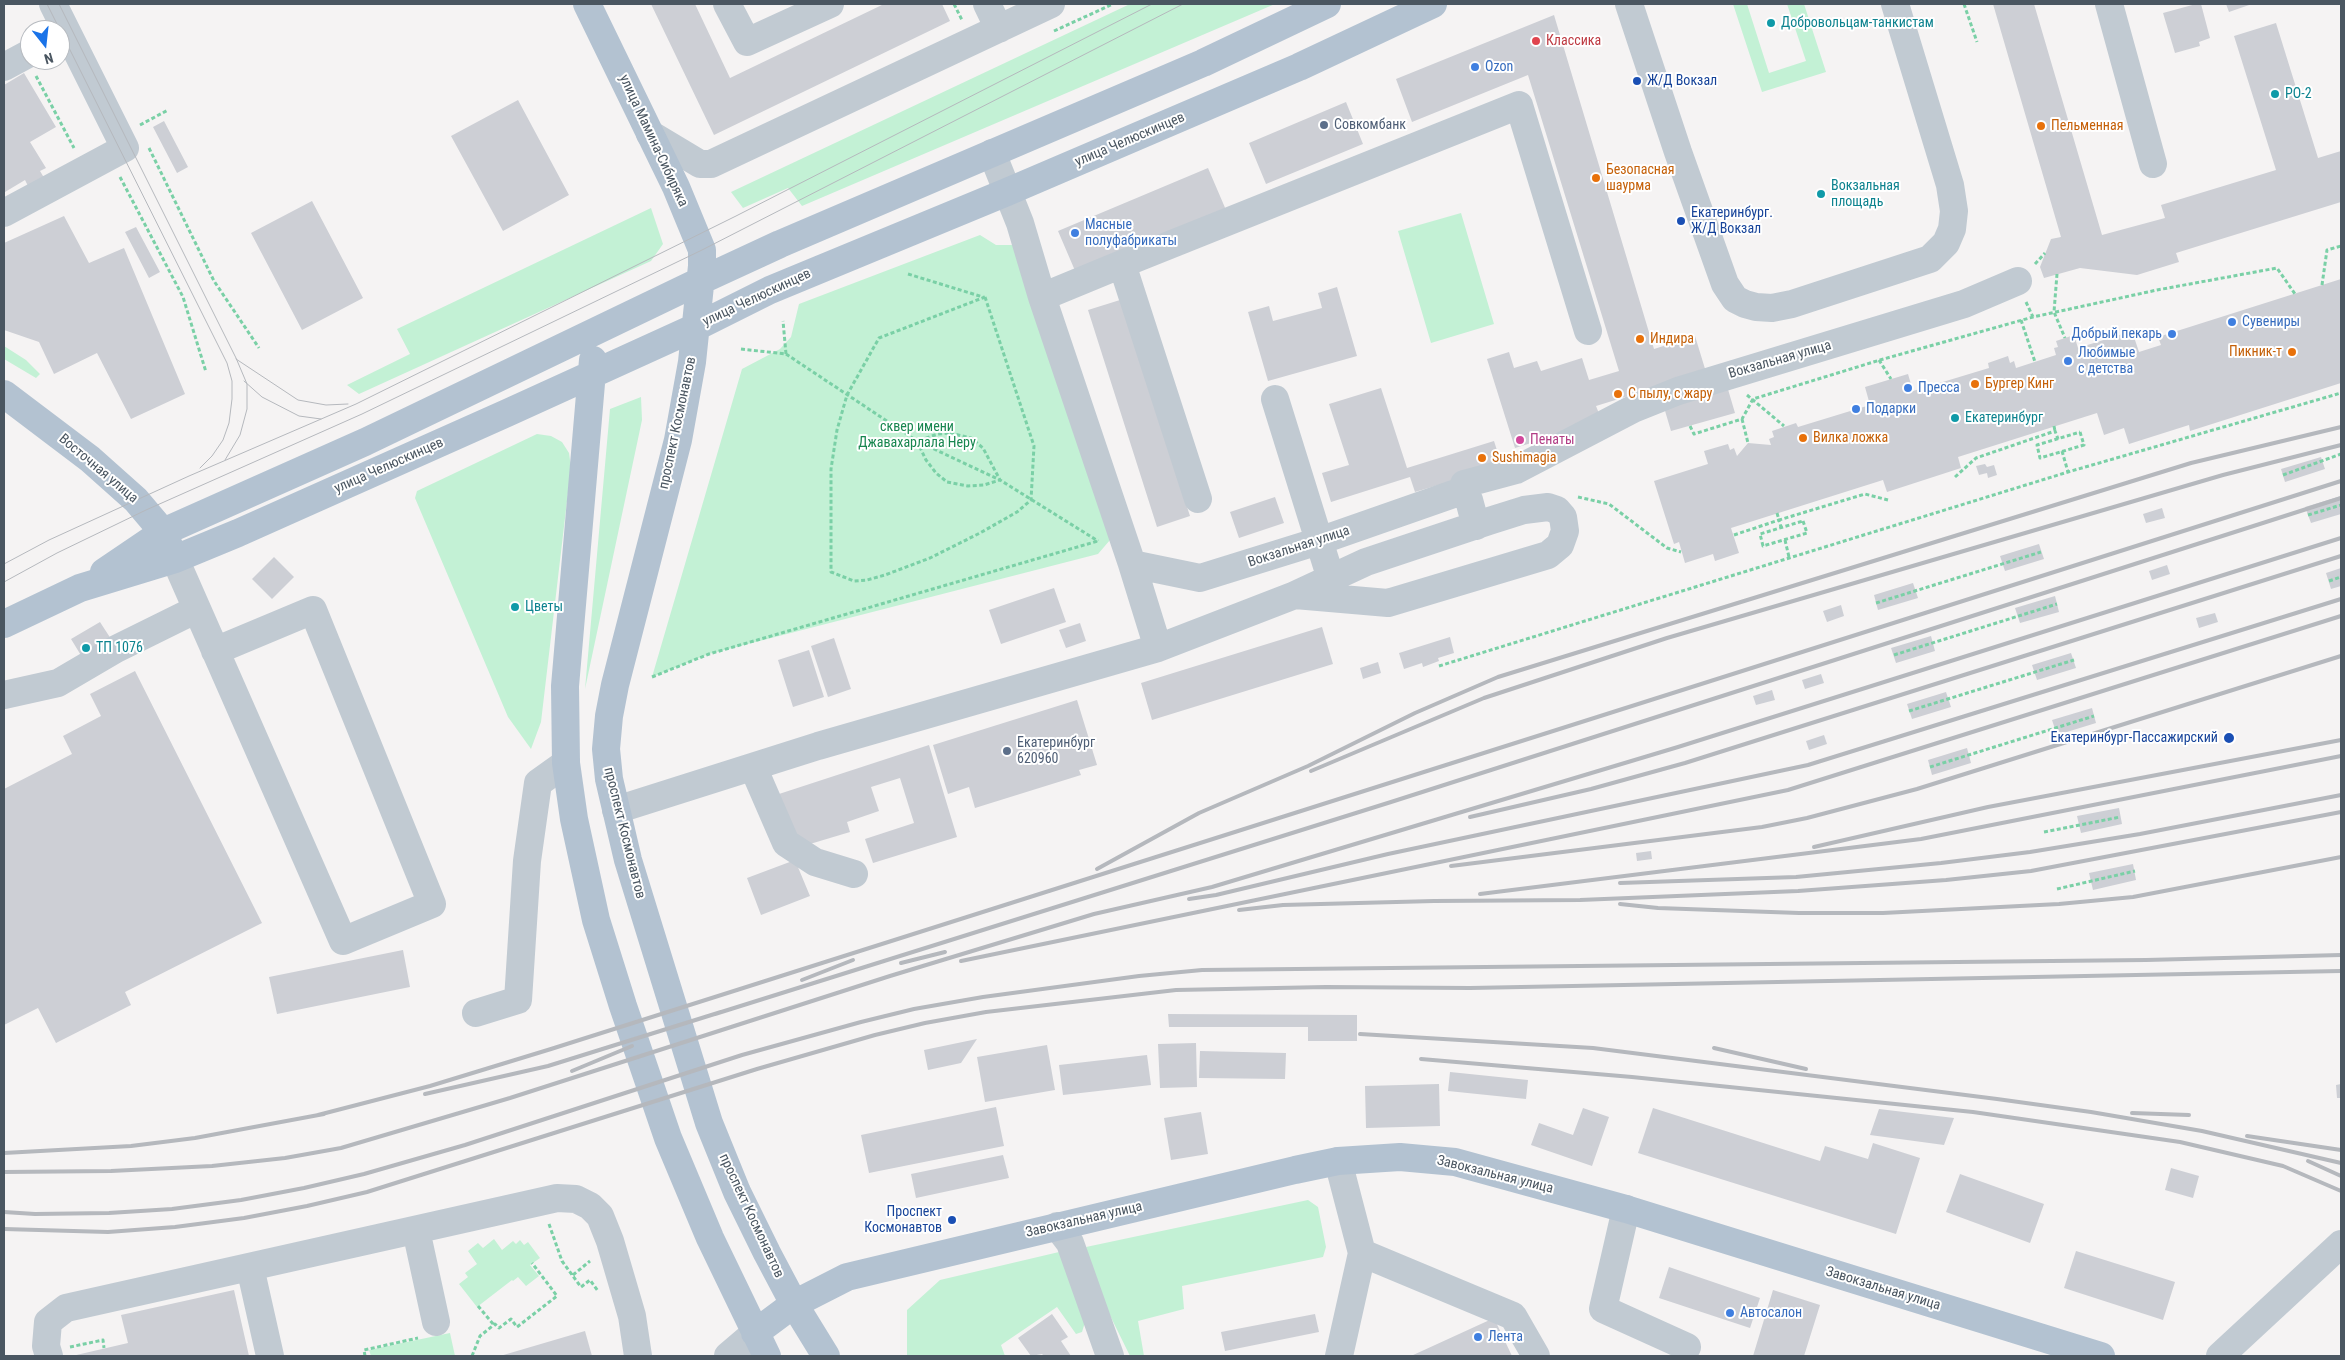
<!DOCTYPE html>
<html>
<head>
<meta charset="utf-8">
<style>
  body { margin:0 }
  #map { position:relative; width:2345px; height:1360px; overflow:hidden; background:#f5f3f3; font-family:"Roboto Condensed",sans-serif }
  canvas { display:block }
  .frame { position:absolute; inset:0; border:5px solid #4a5661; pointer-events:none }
  .north { position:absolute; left:20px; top:20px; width:50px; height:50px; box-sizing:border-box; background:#fff; border:1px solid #b7bbc0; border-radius:50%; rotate:164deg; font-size:14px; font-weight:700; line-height:20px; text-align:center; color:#4a5661 }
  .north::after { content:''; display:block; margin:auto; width:18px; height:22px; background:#1a73e8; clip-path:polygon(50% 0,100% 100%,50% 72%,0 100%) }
</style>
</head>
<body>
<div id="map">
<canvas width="2345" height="1360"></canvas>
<div class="frame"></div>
<div class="north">N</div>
</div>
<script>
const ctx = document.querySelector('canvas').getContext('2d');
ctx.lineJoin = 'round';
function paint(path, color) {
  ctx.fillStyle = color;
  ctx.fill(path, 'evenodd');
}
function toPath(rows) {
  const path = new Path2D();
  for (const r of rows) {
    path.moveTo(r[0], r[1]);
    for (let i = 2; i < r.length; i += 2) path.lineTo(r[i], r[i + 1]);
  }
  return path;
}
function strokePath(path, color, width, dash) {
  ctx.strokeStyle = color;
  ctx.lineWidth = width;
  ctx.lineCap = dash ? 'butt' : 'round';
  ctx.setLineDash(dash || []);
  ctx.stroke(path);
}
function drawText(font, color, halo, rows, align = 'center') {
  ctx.font = font + ' "Roboto Condensed",sans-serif';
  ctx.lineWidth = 4;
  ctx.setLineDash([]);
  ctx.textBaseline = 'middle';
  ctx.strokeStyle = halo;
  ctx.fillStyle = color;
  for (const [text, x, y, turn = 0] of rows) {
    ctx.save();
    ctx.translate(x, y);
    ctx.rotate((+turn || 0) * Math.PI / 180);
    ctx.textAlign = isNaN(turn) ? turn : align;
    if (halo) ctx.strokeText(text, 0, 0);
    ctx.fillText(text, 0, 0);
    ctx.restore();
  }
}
const green = toPath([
  [1130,4,1275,4,802,206,788,188,743,208,731,192],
  [1733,4,1747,4,1769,73,1806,61,1787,4,1804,4,1826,72,1762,92],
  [651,208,663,244,651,261,359,394,347,385,410,354,397,329],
  [1461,213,1494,324,1431,343,1398,231],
  [980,235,996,245,1021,245,1116,533,1098,554,709,654,652,677,742,369,780,349,791,337,799,304],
  [4,346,26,360,40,374,36,378,4,359],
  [641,397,642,420,585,689,610,409],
  [537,434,551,436,562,442,569,453,571,467,541,722,531,749,508,717,415,498,417,491],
  [1308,1200,1318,1207,1326,1247,1323,1257,1182,1286,1184,1309,1138,1321,1144,1356,1130,1356,1097,1289,1086,1247],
  [494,1239,502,1250,513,1241,516,1244,520,1240,524,1245,528,1242,540,1258,530,1265,539,1276,526,1286,518,1277,513,1281,512,1280,477,1307,459,1284,468,1277,465,1273,477,1264,468,1251,478,1243,483,1248],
  [1059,1252,1086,1319,1082,1332,1076,1334,1057,1307,1001,1345,1005,1356,907,1356,907,1310,940,1280],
  [450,1333,455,1356,371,1356,369,1350]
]);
const building = toPath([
  [651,4,695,4,730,78,884,4,942,4,950,21,714,135],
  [1993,4,2034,4,2102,235,2165,218,2161,205,2276,170,2234,36,2276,23,2318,158,2341,151,2341,202,2176,253,2179,262,2137,275,2080,268,2044,278,2040,267,2051,239,2061,237],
  [2196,4,2201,4,2210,38,2199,42,2200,46,2175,53,2163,13],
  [2226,4,2252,4,2229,12],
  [1554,15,1654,349,1695,336,1706,372,1596,406,1602,421,1515,448,1487,359,1509,352,1514,368,1537,361,1541,371,1582,358,1589,380,1619,371,1528,75,1412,122,1396,79],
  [24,73,56,127,30,142,46,168,40,171,46,181,30,190,25,180,5,192,4,85],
  [518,100,569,195,503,231,451,136],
  [1346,102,1363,144,1266,184,1249,143],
  [164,121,188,167,177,173,153,127],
  [1208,168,1226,210,1076,273,1058,231],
  [312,201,363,298,302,330,251,233],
  [64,216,89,263,124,248,185,394,131,419,97,353,54,374,39,342,4,330,4,243],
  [136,227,160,272,149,278,125,232],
  [2341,279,2341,383,2190,431,2189,425,2129,444,2124,428,2104,435,2097,413,1958,457,1961,468,1887,492,1883,480,1731,528,1739,553,1715,561,1713,554,1685,563,1679,542,1674,544,1654,481,1708,464,1704,451,1728,444,1730,450,1734,448,1737,456,1748,443,1771,445,1769,439,1774,437,1772,431,1796,423,1798,427,1870,405,1865,387,1908,374,1913,391,1989,368,1988,363,2008,356,2010,363,2014,361,2016,368,2056,355,2054,348,2058,347,2056,341,2074,335,2078,348,2132,331,2139,352,2161,345,2158,337],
  [1337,287,1357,356,1268,381,1248,312,1269,306,1273,321,1322,308,1318,293],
  [1120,300,1190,516,1157,527,1088,310],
  [1727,386,1735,413,1671,431,1663,404],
  [1381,388,1407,468,1494,441,1502,466,1415,492,1410,477,1331,502,1322,473,1349,465,1329,404],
  [2321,457,2325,469,2285,482,2281,469],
  [1985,464,1987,467,1994,465,1997,475,1988,478,1987,473,1979,475,1976,466],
  [2341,496,2341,514,2311,523,2305,507],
  [1275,497,1284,523,1239,538,1230,512],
  [2162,508,2165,518,2146,523,2143,514],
  [2039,544,2044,559,2005,571,2000,556],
  [274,557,294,577,272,599,252,579],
  [2167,565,2170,574,2152,580,2149,571],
  [2341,568,2341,586,2331,589,2326,573],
  [1913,583,1918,598,1878,610,1874,595],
  [1054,588,1066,622,1001,644,989,610],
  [2055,596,2059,612,2020,623,2015,608],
  [1841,605,1844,616,1827,622,1823,611],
  [2215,613,2218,622,2199,628,2196,618],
  [100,622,111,639,82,657,71,639],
  [1080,623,1086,641,1066,648,1059,630],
  [1322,627,1333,664,1152,720,1141,683],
  [1931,636,1935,651,1896,663,1891,648],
  [1450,637,1454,653,1438,658,1439,661,1423,667,1422,663,1404,669,1399,653],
  [834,638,851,689,828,697,811,646],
  [809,650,824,697,793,707,778,660],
  [2071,653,2076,668,2037,680,2032,665],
  [1378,662,1381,673,1363,679,1360,668],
  [135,671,262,923,125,992,131,1005,56,1043,38,1008,4,1025,4,789,72,754,63,736,101,716,90,694],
  [1821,674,1824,683,1805,689,1802,680],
  [1772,690,1775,700,1756,705,1753,696],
  [1946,692,1951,707,1912,719,1907,704],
  [1077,700,1097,765,1079,770,1081,775,975,808,969,787,948,794,933,745],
  [2092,708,2096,723,2057,735,2052,720],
  [1824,735,1827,744,1809,750,1806,741],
  [929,745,957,837,873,863,865,839,914,823,900,778,871,787,879,811,847,822,850,832,810,844,790,830,779,794],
  [1967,748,1971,763,1932,775,1928,760],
  [2119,808,2122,824,2081,833,2077,816],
  [1651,851,1652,859,1637,861,1636,853],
  [795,860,810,896,761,915,747,878],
  [2133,864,2136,880,2093,890,2089,873],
  [403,950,410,987,277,1014,269,977],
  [1168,1014,1357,1015,1357,1041,1308,1041,1308,1027,1169,1027],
  [977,1039,961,1063,928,1070,924,1050],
  [1196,1043,1197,1087,1160,1088,1158,1044],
  [1047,1045,1055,1090,985,1102,977,1057],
  [1200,1051,1286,1053,1285,1079,1199,1078],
  [1147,1055,1151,1085,1063,1095,1059,1065],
  [1450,1072,1528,1080,1526,1099,1448,1091],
  [1439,1084,1440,1126,1366,1128,1365,1086],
  [2341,1084,2341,1098,2337,1098,2336,1085],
  [996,1107,1004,1146,869,1173,861,1135],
  [1583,1108,1609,1117,1592,1166,1531,1145,1539,1123,1573,1135],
  [1653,1108,1820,1161,1825,1146,1868,1159,1873,1143,1920,1158,1896,1234,1638,1153],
  [1879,1109,1954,1118,1944,1145,1870,1135],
  [1201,1112,1208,1154,1171,1160,1164,1118],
  [1003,1155,1009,1178,916,1198,911,1174],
  [2171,1168,2199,1176,2193,1198,2165,1190],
  [1960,1174,2044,1204,2030,1243,1946,1212],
  [2076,1251,2175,1282,2163,1320,2064,1288],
  [1669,1267,1760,1298,1750,1328,1659,1298],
  [234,1290,249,1356,72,1356,128,1343,121,1315],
  [1773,1290,1820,1305,1804,1356,1753,1356],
  [1052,1314,1068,1337,1061,1341,1071,1356,1044,1356,1042,1354,1031,1356,1018,1338],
  [1315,1314,1319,1332,1225,1351,1221,1332],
  [1494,1318,1512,1356,1411,1356],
  [585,1331,592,1356,500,1356]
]);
const path = toPath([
  [954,4,962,20],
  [1964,4,1977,42],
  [1054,31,1113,4],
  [36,76,74,148],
  [140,125,168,110],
  [149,148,214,281,259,348],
  [120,177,183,297,206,372],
  [2035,264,2045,253],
  [908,274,983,297],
  [2057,274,2054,312,2065,338],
  [2322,285,2327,250,2341,246],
  [985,297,1034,446,1031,500,1017,512,980,533,930,558,885,575,867,580,854,581,831,572,831,469,837,430,847,395,879,338,985,297],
  [2026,302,2033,317],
  [2021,320,2035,362],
  [741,349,786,354,783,321],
  [786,354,917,441,1000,480,1098,541],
  [1879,360,1891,379],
  [1747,395,1784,426],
  [1742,419,1748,443],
  [1690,426,1694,434,1742,419,1753,399,1880,360,2033,317,2157,290,2277,268,2295,294],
  [2054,426,2055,431],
  [2080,432,2084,445,2040,458,2037,445,2080,432],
  [950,433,971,438,983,448,1000,480,984,485,968,486,947,482,936,473,926,460,917,441,938,434,950,433],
  [2062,451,2068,472],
  [2283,475,2341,454],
  [1955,477,1976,458,2055,431,2058,439],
  [1578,497,1609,504,1667,548,1681,552],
  [1777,513,1779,520,1865,494,1888,500],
  [2308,515,2341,505],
  [1803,521,1807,533,1763,546,1760,534,1803,521],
  [1734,535,1779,520,1781,527],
  [1785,540,1789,557],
  [2329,581,2341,577],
  [1876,603,2041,552],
  [1894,655,2057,604],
  [1439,666,2068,472,2341,393],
  [652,677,709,654,1098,541],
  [1909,711,2074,660],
  [1930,767,2094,716],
  [2044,832,2120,817],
  [2057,889,2135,871],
  [549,1224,562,1261,581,1287,590,1280,598,1291],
  [573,1275,590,1261],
  [478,1306,494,1325],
  [70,1347,103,1340,104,1348],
  [365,1356,364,1350,418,1338],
  [472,1356,480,1336,495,1324,499,1328,511,1319,517,1327,557,1296,532,1263]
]);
const minor = toPath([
  [727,4,747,42,830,4],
  [987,4,999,29],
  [1629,4,1678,152,1725,284,1735,299,1745,304,1756,307,1772,308,1792,304,1930,259,1946,243,1952,229,1954,211,1950,185,1895,4],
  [2109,4,2153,164],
  [4,67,30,53],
  [650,134,700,164,711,164,1051,4],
  [992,153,1020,223,1042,297,1132,564,1158,648],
  [4,213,125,148,53,4],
  [1042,297,1122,264],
  [1275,399,1331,579],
  [1464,484,1516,470,1633,409,1678,391,1964,304,2018,281],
  [1198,499,1122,264,1519,105,1588,331],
  [175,559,343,941,432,904,313,610,215,651],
  [1132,564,1200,578,1319,541,1462,491,1469,500,1476,526],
  [4,695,58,683,116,649,197,609],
  [753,767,786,843,815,862,854,874],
  [616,810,818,746,1158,648,1295,595,1366,562,1489,521,1524,510,1548,507,1557,510,1563,517,1565,531,1560,545,1548,555,1388,603,1295,595],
  [476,1013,518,1000,527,861,538,783,566,763],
  [1338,1161,1362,1253,1339,1356],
  [1626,1209,1603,1309,1687,1347],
  [1057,1226,1070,1243,1110,1356],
  [416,1230,436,1322],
  [1362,1253,1513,1316,1536,1356],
  [250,1267,270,1356],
  [49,1356,46,1346,48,1322,66,1308,557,1198,576,1199,590,1206,600,1216,610,1241,632,1316,638,1356],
  [728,1356,755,1333],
  [2220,1356,2341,1244]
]);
const major = toPath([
  [587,4,676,187,702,250,702,266,692,362,678,440,615,685,609,716,606,749,609,779,628,860,709,1123,737,1192,767,1253,794,1304,826,1356],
  [593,360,565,686,566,763,574,819,596,920,623,1006,668,1138,710,1238,767,1356],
  [4,394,90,459,136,500,163,532,170,548],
  [104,572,163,532,365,442,700,281,780,244,1203,63,1327,4],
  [4,624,80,588,175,559,238,533,507,413,696,327,770,290,1007,192,1299,67,1433,4],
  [755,1333,794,1304,847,1277,1295,1170,1338,1161,1400,1157,1455,1162,1626,1209,2101,1356]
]);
const tram = toPath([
  [47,4,60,30],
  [59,4,236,358,247,384,247,409,240,435,225,460],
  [60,30,227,363,232,381,232,399,229,423,223,440,212,456,200,468],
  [236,359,298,400,326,405,348,404],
  [244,381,262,397,299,416,321,419],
  [4,564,49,540,189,476,356,404,736,216,1152,4],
  [4,582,57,553,146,510,362,414,702,250,1183,4]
]);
const rail = toPath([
  [1311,771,1484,698,1667,638,2223,475,2341,445],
  [1470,817,1591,789,1685,763,2341,556],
  [1814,847,1988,807,2341,740],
  [1451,866,1762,827,1807,818,1917,789,2341,656],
  [1097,869,1199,813,1308,766,1415,713,1498,677,2191,463,2341,427],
  [1620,883,1796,877,1941,863,2030,852,2140,834,2341,795],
  [1480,894,1921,839,2341,756],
  [1189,899,1216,895,1388,854,1808,765,2341,599],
  [1620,904,1658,908,1799,913,1883,913,2059,904,2133,897,2341,857],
  [1239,910,1283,905,1434,901,1580,900,1798,891,1946,880,2031,871,2341,812],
  [961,961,1788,790,2341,616],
  [901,963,945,952],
  [802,980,853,960],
  [715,1014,1391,802,2341,498],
  [1360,1034,1593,1048,1997,1099,2091,1112,2202,1131,2341,1163],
  [1714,1048,1806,1069],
  [1421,1059,1632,1077,1973,1112,2180,1142,2283,1166,2341,1191],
  [572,1071,632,1046],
  [425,1094,548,1066,721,1012],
  [2132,1113,2189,1115],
  [318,1115,430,1086,551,1049,2341,481],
  [2247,1136,2341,1150],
  [4,1153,131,1146,195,1138,324,1114],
  [2308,1161,2341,1176],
  [4,1172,111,1171,212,1166,285,1158,341,1148,510,1098,890,976,1094,914,1212,887,1678,747,2341,538],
  [4,1212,35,1214,109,1213,172,1209,241,1200,304,1188,364,1174,465,1145,742,1055,861,1022,914,1009,983,997,1139,976,1202,970,2146,960,2341,955],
  [4,1229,108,1232,175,1227,244,1218,307,1206,367,1192,757,1069,875,1035,925,1023,986,1012,1176,990,1326,987,1470,988,2341,971]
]);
const markers = [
  [1771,23,5,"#0f9aa8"],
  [1536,41,5,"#e0444e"],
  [1475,67,5,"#3f7fe0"],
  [1637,81,5,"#1a4fb4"],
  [2275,94,5,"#0f9aa8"],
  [1324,125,5,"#5c6f8a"],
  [2041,126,5,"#e8710a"],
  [1596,178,5,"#e8710a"],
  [1821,194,5,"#0f9aa8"],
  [1681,221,5,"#1a4fb4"],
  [1075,233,5,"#3f7fe0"],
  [2232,322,5,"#3f7fe0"],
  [2172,334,5,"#3f7fe0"],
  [1640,339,5,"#e8710a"],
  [2292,352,5,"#e8710a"],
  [2068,361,5,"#3f7fe0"],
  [1975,384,5,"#e8710a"],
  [1908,388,5,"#3f7fe0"],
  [1618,394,5,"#e8710a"],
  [1856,409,5,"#3f7fe0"],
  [1955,418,5,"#0f9aa8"],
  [1803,438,5,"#e8710a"],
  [1520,440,5,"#d1479c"],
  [1482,458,5,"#e8710a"],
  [515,607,5,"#0f9aa8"],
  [86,648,5,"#0f9aa8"],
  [2229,738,6,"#1a4fb4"],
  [1007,751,5,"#5c6f8a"],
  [952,1220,5,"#1a4fb4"],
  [1730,1313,5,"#3f7fe0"],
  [1478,1337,5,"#3f7fe0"]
];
const cultureNames = [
  ["Добровольцам-танкистам",1781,23],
  ["РО-2",2285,94],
  ["Вокзальная",1831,186],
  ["площадь",1831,202],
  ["Екатеринбург",1965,418],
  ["Цветы",525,607],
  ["ТП 1076",96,648]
];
const healthNames = [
  ["Классика",1546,41]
];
const shopNames = [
  ["Ozon",1485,67],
  ["Мясные",1085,225],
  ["полуфабрикаты",1085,241],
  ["Сувениры",2242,322],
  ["Добрый пекарь",2162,334,"right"],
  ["Любимые",2078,353],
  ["с детства",2078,369],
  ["Пресса",1918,388],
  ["Подарки",1866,409],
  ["Автосалон",1740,1313],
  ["Лента",1488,1337]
];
const transitNames = [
  ["Ж/Д Вокзал",1647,81],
  ["Екатеринбург.",1691,213],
  ["Ж/Д Вокзал",1691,229],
  ["Екатеринбург-Пассажирский",2218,738,"right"],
  ["Проспект",942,1212,"right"],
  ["Космонавтов",942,1228,"right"]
];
const serviceNames = [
  ["Совкомбанк",1334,125],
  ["Екатеринбург",1017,743],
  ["620960",1017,759]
];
const foodNames = [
  ["Пельменная",2051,126],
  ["Безопасная",1606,170],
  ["шаурма",1606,186],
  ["Индира",1650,339],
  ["Пикник-т",2282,352,"right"],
  ["Бургер Кинг",1985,384],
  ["С пылу, с жару",1628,394],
  ["Вилка ложка",1813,438],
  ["Sushimagia",1492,458]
];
const streetNames = [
  ["улица Челюскинцев",1130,140,-23],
  ["улица Мамина-Сибиряка",653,141,65],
  ["улица Челюскинцев",757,298,-25],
  ["Вокзальная улица",1780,360,-16],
  ["проспект Космонавтов",678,423,-78],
  ["улица Челюскинцев",389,466,-24],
  ["Восточная улица",98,469,40],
  ["Вокзальная улица",1299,547,-18],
  ["проспект Космонавтов",624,833,76],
  ["Завокзальная улица",1495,1175,14],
  ["проспект Космонавтов",751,1216,65],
  ["Завокзальная улица",1084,1220,-13],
  ["Завокзальная улица",1883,1289,17]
];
const parkNames = [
  ["сквер имени",917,427],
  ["Джавахарлала Неру",917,443]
];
const hotelNames = [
  ["Пенаты",1530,440]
];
paint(green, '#c3f1d5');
paint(building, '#cdcfd5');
strokePath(path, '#7ad0a6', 3, [4, 2.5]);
strokePath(minor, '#c1cad2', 28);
strokePath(major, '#b3c2d1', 28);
strokePath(tram, '#b5b8bd', 1);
strokePath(rail, '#b5b8bd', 4);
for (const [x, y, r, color] of markers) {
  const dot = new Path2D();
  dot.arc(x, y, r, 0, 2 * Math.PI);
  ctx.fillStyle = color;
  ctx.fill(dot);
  strokePath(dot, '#fff', 2);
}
drawText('14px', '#0d838f', '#fff', cultureNames, 'left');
drawText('14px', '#be3a42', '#fff', healthNames, 'left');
drawText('14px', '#366cbe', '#fff', shopNames, 'left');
drawText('14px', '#164399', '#fff', transitNames, 'left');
drawText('14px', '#4e5e75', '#fff', serviceNames, 'left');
drawText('14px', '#c56008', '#fff', foodNames, 'left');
drawText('14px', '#4a5661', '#fff', streetNames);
drawText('14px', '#17864f', '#fff', parkNames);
drawText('14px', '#b23c85', '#fff', hotelNames, 'left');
</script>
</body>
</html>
